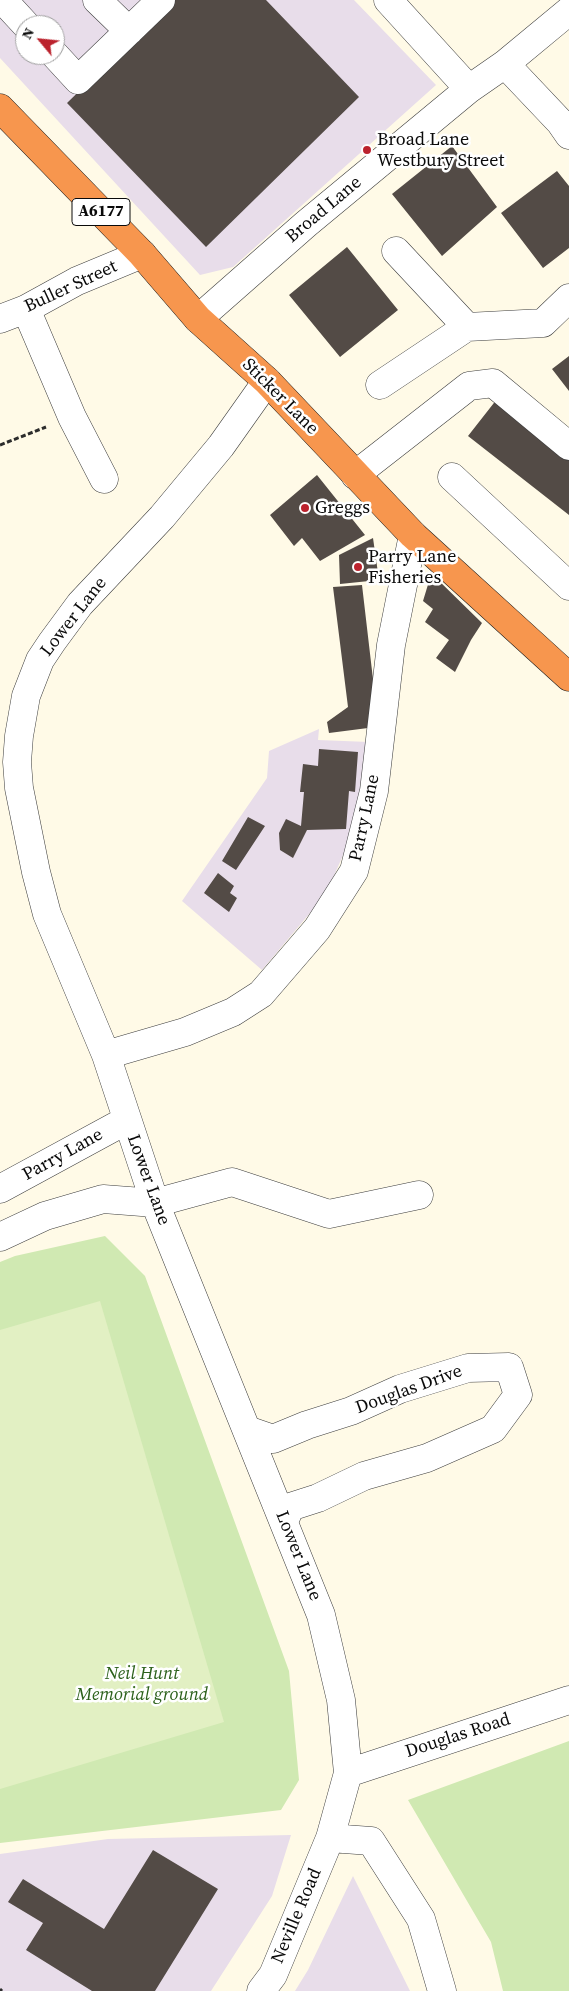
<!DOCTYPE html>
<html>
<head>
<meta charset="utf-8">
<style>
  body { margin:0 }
  #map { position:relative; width:569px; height:1991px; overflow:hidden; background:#fffae7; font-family:"Source Serif 4",serif }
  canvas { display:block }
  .north { position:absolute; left:15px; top:15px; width:50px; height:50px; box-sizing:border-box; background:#fff; border:1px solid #9d9d9d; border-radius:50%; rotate:298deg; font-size:14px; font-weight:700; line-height:20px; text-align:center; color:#0a0a0a }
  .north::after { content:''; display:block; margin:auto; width:18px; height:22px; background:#bb222d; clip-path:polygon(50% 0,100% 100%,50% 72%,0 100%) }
</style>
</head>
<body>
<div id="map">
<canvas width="569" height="1991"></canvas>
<div class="north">N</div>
</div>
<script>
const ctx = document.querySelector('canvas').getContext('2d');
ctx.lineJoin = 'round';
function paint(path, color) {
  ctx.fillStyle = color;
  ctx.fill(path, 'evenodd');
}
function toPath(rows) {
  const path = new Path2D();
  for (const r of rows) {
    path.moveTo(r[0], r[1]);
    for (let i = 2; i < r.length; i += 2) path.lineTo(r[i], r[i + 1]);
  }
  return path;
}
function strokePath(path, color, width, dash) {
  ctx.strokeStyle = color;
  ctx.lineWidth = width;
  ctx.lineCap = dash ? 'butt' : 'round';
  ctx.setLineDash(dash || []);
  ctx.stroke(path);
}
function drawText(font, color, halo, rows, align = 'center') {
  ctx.font = font + ' "Source Serif 4",serif';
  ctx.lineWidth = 5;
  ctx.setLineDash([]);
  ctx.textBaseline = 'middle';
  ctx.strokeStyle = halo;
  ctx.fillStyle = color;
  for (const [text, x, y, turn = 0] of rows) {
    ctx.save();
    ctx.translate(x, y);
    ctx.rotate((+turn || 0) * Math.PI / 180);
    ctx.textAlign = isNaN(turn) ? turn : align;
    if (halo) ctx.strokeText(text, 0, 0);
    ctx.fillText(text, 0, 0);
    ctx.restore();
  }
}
const industrial = toPath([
  [0,0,354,0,436,85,233,267,200,275,0,58],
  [25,25,55,25,55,55,25,55],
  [319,729,318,740,369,742,358,821,326,894,262,970,182,901,267,778,269,751],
  [291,1835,272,1896,211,1991,0,1991,0,1854,108,1839],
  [353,1876,410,1991,295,1991,308,1970]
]);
const green = toPath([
  [105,1236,145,1276,289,1671,299,1780,281,1810,0,1843,0,1262,15,1256],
  [569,1741,569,1991,503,1991,491,1942,408,1800]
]);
const pitch = toPath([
  [100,1301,224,1722,0,1789,0,1330]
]);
const building = toPath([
  [173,0,266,0,359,97,206,247,67,103],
  [452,146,497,207,442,256,392,194],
  [557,171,569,186,569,248,543,268,501,213],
  [347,247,398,310,340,357,289,295],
  [569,356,569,391,552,369],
  [497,399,569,456,569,515,468,436],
  [317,475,365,535,320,561,302,538,294,546,270,515],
  [373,538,379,580,340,584,339,555],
  [433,575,482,623,471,640,455,672,436,658,449,640,425,622,433,609,423,601,430,578],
  [362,585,376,705,368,728,329,733,327,722,348,707,333,587],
  [319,749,358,752,355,792,349,791,346,829,307,830,293,858,280,850,279,833,286,819,301,826,304,792,300,792,303,764,318,766],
  [248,817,265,826,236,870,222,861],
  [218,873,234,886,230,893,237,898,229,912,204,893],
  [153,1850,218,1889,155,1991,92,1991,26,1950,43,1923,8,1902,23,1879,104,1929]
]);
const path = toPath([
  [0,445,46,427],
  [0,1989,2,1991]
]);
const minor = toPath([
  [3,0,26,25],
  [97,0,129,31],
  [388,0,469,89],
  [55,55,78,80,161,0],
  [505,64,560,122,569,135],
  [396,251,467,327],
  [26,309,72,417,104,479],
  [0,319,26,309,77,281,142,254],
  [198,319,306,224,469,89,505,64,569,11],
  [380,385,467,327,543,323,569,298],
  [355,475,469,386,493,383,569,446],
  [452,477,569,586],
  [106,1055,185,1032,233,1012,261,994,317,929,354,871,374,791,391,645,413,535],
  [0,1189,127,1120],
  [0,1237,45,1216,103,1199,155,1203,232,1182,329,1214,419,1195],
  [247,1430,273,1439,307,1425,351,1411,400,1389,468,1368,509,1367,518,1395,493,1429,427,1458,364,1476,318,1498,290,1507,284,1522],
  [348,1773,569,1700],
  [330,1838,371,1841,421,1919,442,1991],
  [261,1991,273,1975,330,1838,348,1773,341,1700,321,1615,155,1203,106,1055,47,914,36,872,19,788,17,762,19,736,26,696,40,660,52,642,80,604,162,517,221,446,267,381]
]);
const highway = toPath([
  [0,108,142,254,198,319,267,381,413,535,569,677]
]);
const markers = [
  [367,150,5,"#bb222d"],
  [305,508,5,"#bb222d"],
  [358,567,5,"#bb222d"]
];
const shields = [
  [101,212,58]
];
const shieldNames = [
  ["A6177",101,212]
];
const poiNames = [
  ["Broad Lane",377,140],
  ["Westbury Street",377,161],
  ["Greggs",315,508],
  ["Parry Lane",368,557],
  ["Fisheries",368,578]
];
const streetNames = [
  ["Broad Lane",324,210,-40],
  ["Buller Street",71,287,-25],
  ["Sticker Lane",280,397,45],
  ["Lower Lane",74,617,-52],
  ["Parry Lane",365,818,-78],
  ["Parry Lane",63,1155,-29],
  ["Lower Lane",148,1180,70],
  ["Douglas Drive",409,1390,-20],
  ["Lower Lane",298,1556,68],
  ["Douglas Road",458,1736,-18],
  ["Neville Road",297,1916,-67]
];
const parkNames = [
  ["Neil Hunt",142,1674],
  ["Memorial ground",142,1695]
];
paint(industrial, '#e8ddea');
paint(green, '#d0e9b2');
paint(pitch, '#e2f0c3');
paint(building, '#534b46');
strokePath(minor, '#3d3d3d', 29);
strokePath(highway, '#1b1b1b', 29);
strokePath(path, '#2c2c2c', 3, [5, 2.5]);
strokePath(minor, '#fff', 28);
strokePath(highway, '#f7964e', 28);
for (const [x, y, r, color] of markers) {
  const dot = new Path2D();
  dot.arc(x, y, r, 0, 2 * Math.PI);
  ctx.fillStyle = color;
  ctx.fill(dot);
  strokePath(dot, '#fff', 2);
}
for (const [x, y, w] of shields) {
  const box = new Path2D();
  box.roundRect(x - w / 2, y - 13.5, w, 27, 4);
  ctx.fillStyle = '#fff';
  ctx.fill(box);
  strokePath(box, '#0a0a0a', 1);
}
drawText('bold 16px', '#0a0a0a', null, shieldNames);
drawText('18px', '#0a0a0a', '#fff', poiNames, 'left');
drawText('18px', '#0a0a0a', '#fff', streetNames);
drawText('italic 18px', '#2c611b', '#fff', parkNames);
</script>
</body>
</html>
